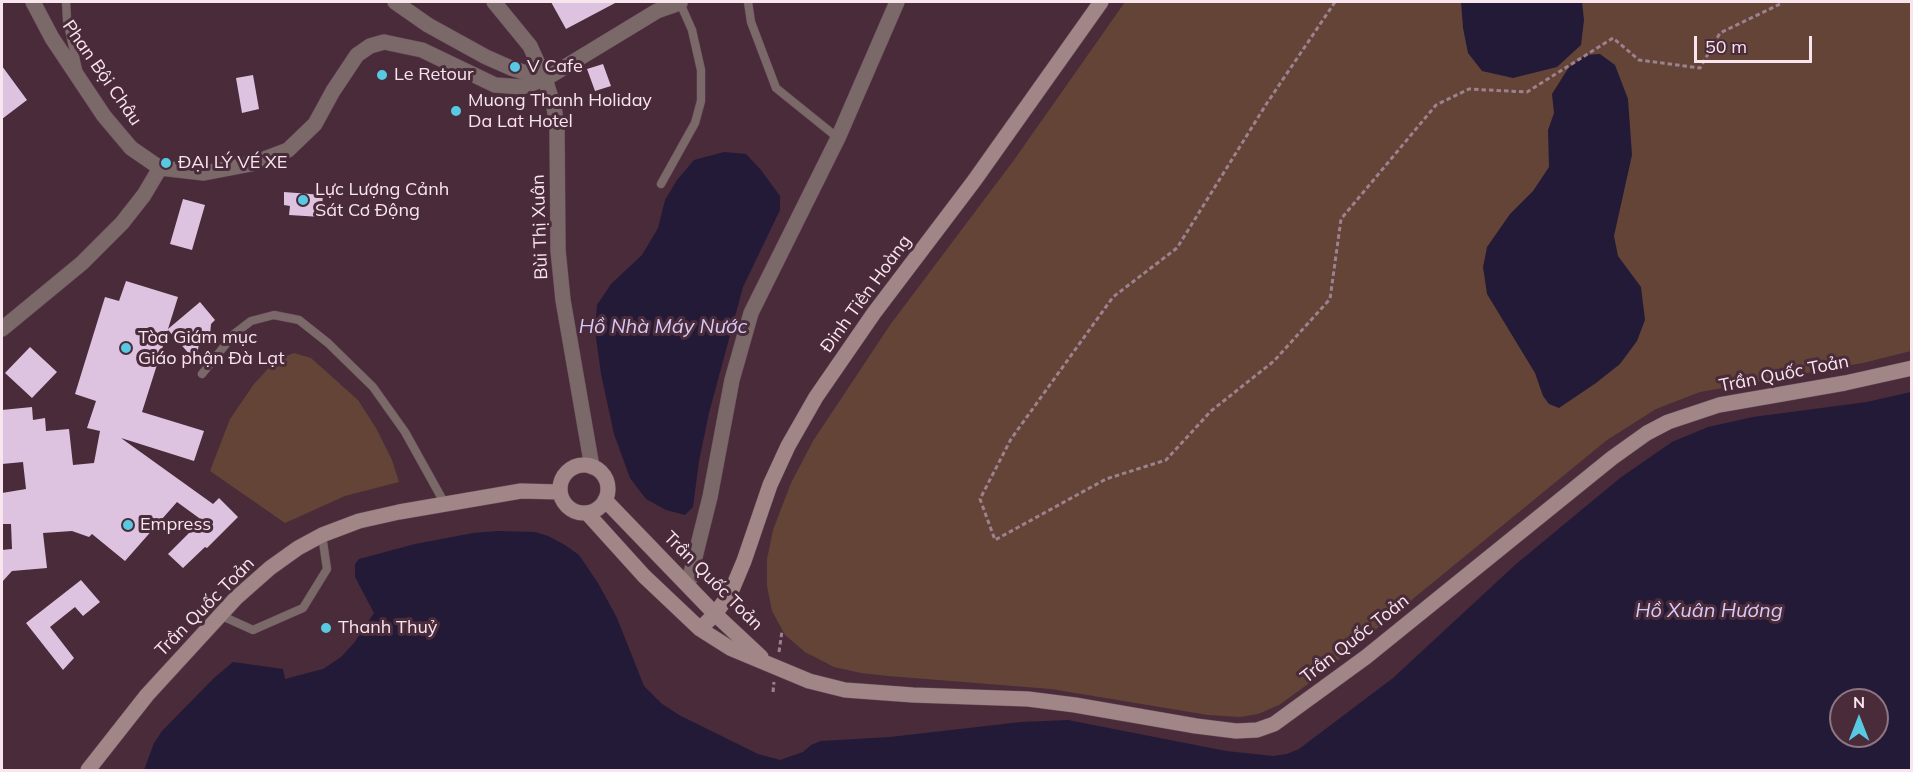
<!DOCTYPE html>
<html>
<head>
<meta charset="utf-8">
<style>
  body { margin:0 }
  #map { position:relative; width:1913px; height:772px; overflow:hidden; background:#492b3a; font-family:Mulish,sans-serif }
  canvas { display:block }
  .frame { position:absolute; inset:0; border:3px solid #f9e5ee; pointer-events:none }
  .north { position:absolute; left:1829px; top:688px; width:60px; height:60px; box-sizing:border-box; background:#492b3a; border:2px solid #8f7582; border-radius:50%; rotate:0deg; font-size:16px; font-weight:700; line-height:24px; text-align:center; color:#f9e5ee }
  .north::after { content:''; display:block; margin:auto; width:21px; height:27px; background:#58c9e3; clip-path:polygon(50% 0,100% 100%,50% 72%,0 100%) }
  .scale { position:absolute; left:1694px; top:36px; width:118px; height:27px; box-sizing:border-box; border:3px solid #f9e5ee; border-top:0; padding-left:8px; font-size:18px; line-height:21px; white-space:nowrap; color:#f9e5ee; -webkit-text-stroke:4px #492b3a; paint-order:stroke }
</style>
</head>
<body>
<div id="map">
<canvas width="1913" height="772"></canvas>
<div class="frame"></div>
<div class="north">N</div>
<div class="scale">50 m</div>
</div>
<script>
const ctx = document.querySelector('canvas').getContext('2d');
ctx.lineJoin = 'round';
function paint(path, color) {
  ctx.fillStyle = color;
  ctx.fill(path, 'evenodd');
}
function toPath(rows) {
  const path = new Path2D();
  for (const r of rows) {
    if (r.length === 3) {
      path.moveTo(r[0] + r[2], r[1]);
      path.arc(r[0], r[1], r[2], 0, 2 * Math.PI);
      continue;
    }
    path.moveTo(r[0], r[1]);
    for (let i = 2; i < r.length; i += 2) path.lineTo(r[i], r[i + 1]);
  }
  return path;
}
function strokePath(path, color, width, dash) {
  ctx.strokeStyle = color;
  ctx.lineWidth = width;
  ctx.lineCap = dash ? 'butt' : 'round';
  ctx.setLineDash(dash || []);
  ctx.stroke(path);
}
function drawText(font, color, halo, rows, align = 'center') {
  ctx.font = font + ' Mulish,sans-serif';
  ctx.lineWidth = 6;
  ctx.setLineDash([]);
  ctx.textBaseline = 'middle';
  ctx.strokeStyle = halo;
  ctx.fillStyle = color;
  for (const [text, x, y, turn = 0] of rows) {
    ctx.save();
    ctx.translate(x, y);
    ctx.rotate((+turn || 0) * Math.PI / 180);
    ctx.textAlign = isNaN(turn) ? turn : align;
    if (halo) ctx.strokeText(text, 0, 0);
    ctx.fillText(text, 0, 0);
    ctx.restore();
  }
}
const green = toPath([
  [1125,2,1911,2,1911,351,1863,363,1700,392,1656,409,1607,440,1315,679,1279,705,1258,714,1240,717,1208,715,1051,689,888,676,861,673,834,667,805,652,785,635,772,611,767,586,767,559,773,530,791,483,813,441,890,325,1014,160],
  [294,353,311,358,358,400,376,428,392,460,399,482,345,496,285,523,210,471,230,419,254,384,276,360]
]);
const water = toPath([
  [1461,2,1582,2,1584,20,1581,45,1557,67,1513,78,1482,71,1468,53,1463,28],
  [1600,54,1615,65,1628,99,1632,155,1614,236,1618,256,1641,287,1645,320,1637,341,1620,364,1596,383,1559,408,1549,404,1543,396,1535,373,1487,294,1483,267,1487,247,1510,214,1533,191,1549,167,1548,130,1554,113,1552,94,1569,67,1586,55],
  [724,152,746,154,761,170,780,196,780,210,743,287,709,413,699,461,693,507,685,515,666,510,646,499,630,478,614,434,601,374,595,331,597,305,611,284,642,255,658,228,665,200,677,180,694,160],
  [1911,392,1911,770,144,770,154,743,162,731,214,678,233,662,283,669,285,679,323,669,341,657,354,643,374,613,355,577,355,564,359,559,415,544,473,533,498,531,535,532,548,536,565,545,579,555,598,583,617,618,644,686,661,703,679,715,758,754,780,760,803,752,811,745,821,741,890,737,1021,722,1068,720,1226,751,1273,756,1287,754,1299,749,1393,678,1515,565,1620,478,1672,442,1708,427,1753,417,1867,402],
  [1841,700,1877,700,1877,736,1841,736]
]);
const building = toPath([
  [551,2,617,2,566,29],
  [603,64,611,86,595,91,587,69],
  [2,66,27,100,2,119],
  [253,75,259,109,242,113,236,78],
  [284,192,323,195,321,217,289,215,290,206,284,205],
  [183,199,205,205,192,250,170,244],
  [126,281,178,297,168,329,200,302,215,320,211,324,210,335,199,344,197,355,192,357,168,330,142,412,204,431,194,461,121,438,213,504,219,498,238,517,207,548,205,547,183,568,168,554,190,532,188,530,199,518,177,502,125,561,92,534,89,537,72,531,43,533,47,568,12,571,2,582,2,550,12,549,11,524,2,524,2,493,26,489,23,462,2,464,2,410,32,407,33,420,45,418,46,431,69,429,73,465,94,463,100,431,87,428,96,401,75,394,105,297,119,301],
  [30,347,57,372,32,398,5,373],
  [81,580,100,602,83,616,75,607,50,627,74,658,63,670,26,623]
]);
const path = toPath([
  [1335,2,1267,103,1177,248,1113,297,1011,439,980,499,995,540,1106,479,1166,460,1211,411,1274,361,1330,299,1341,219,1436,105,1469,89,1527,92,1613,38,1639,60,1700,68,1720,33,1780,4,1780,2],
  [779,652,782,631],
  [773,692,774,682]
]);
const service = toPath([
  [66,2,67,20,78,70],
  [748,2,751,22,776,88,838,138],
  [661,184,695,123,701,101,701,70,692,30,680,3],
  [202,374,234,334,251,321,274,315,299,320,328,343,373,387,405,432,445,504],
  [220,615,253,630,303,608,327,569,322,535]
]);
const minor = toPath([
  [395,2,428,25,486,57,511,68,545,79,657,11,680,3,679,2],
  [2,329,82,263,122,223,144,195,160,168],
  [688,585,710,497,732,380,751,313,838,138,897,2]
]);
const tertiary = toPath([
  [33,2,52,38,104,116,131,148,160,168,204,173,251,164,288,150,315,124,333,91,357,55,370,46,384,42,422,50,495,85,522,87,545,79],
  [494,2,530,46,545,79,554,107,557,127,558,250,563,300,592,467]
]);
const secondary = toPath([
  [584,489,24],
  [605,500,715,614,761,657],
  [587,513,644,576,700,629,730,648,809,681,845,690,913,695,1028,699,1075,705,1196,726,1236,731,1257,730,1274,724,1366,657,1612,458,1647,433,1668,422,1719,405,1845,383,1912,368],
  [700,629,715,614,731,592,744,561,770,485,788,446,816,397,874,313,974,181,1101,2],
  [88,770,147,695,236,598,270,568,298,548,322,535,359,521,399,512,521,491,560,492]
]);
const markers = [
  [515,67,6,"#58c9e3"],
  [382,75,6,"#58c9e3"],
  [456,111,6,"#58c9e3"],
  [166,163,6,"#58c9e3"],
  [303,200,6,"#58c9e3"],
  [126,348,6,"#58c9e3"],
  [128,525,6,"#58c9e3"],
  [326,628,6,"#58c9e3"]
];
const poiNames = [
  ["V Cafe",527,67],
  ["Le Retour",394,75],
  ["Muong Thanh Holiday",468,101],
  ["Da Lat Hotel",468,122],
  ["ĐẠI LÝ VÉ XE",178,163],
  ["Lực Lượng Cảnh",315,190],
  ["Sát Cơ Động",315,211],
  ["Tòa Giám mục",138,338],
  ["Giáo phận Đà Lạt",138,359],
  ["Empress",140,525],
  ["Thanh Thuỷ",338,628]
];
const streetNames = [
  ["Phan Bội Châu",102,73,55],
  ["Bùi Thị Xuân",540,227,-92],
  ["Đinh Tiên Hoàng",866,294,-54],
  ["Trần Quốc Toản",1784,374,-11],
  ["Trần Quốc Toản",713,581,45],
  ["Trần Quốc Toản",205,607,-45],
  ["Trần Quốc Toản",1355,639,-38]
];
const waterNames = [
  ["Hồ Nhà Máy Nước",663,327],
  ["Hồ Xuân Hương",1709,611]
];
paint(green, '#644437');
paint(water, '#231a37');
paint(building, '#ddc3e0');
strokePath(service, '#654957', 9);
strokePath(minor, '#654957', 16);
strokePath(tertiary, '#654957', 16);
strokePath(secondary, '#654957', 16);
strokePath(path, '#9c828f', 3, [4.5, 3]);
strokePath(service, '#7b696a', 8);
strokePath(minor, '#7b696a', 15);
strokePath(tertiary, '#7b696a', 15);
strokePath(secondary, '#a18687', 15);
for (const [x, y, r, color] of markers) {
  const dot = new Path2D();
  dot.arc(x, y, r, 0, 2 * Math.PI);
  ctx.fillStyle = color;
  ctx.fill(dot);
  strokePath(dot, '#492b3a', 2);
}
drawText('18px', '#f9e5ee', '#492b3a', poiNames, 'left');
drawText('18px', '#f9e5ee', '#492b3a', streetNames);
drawText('italic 20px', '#d6cafb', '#492b3a', waterNames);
</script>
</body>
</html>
